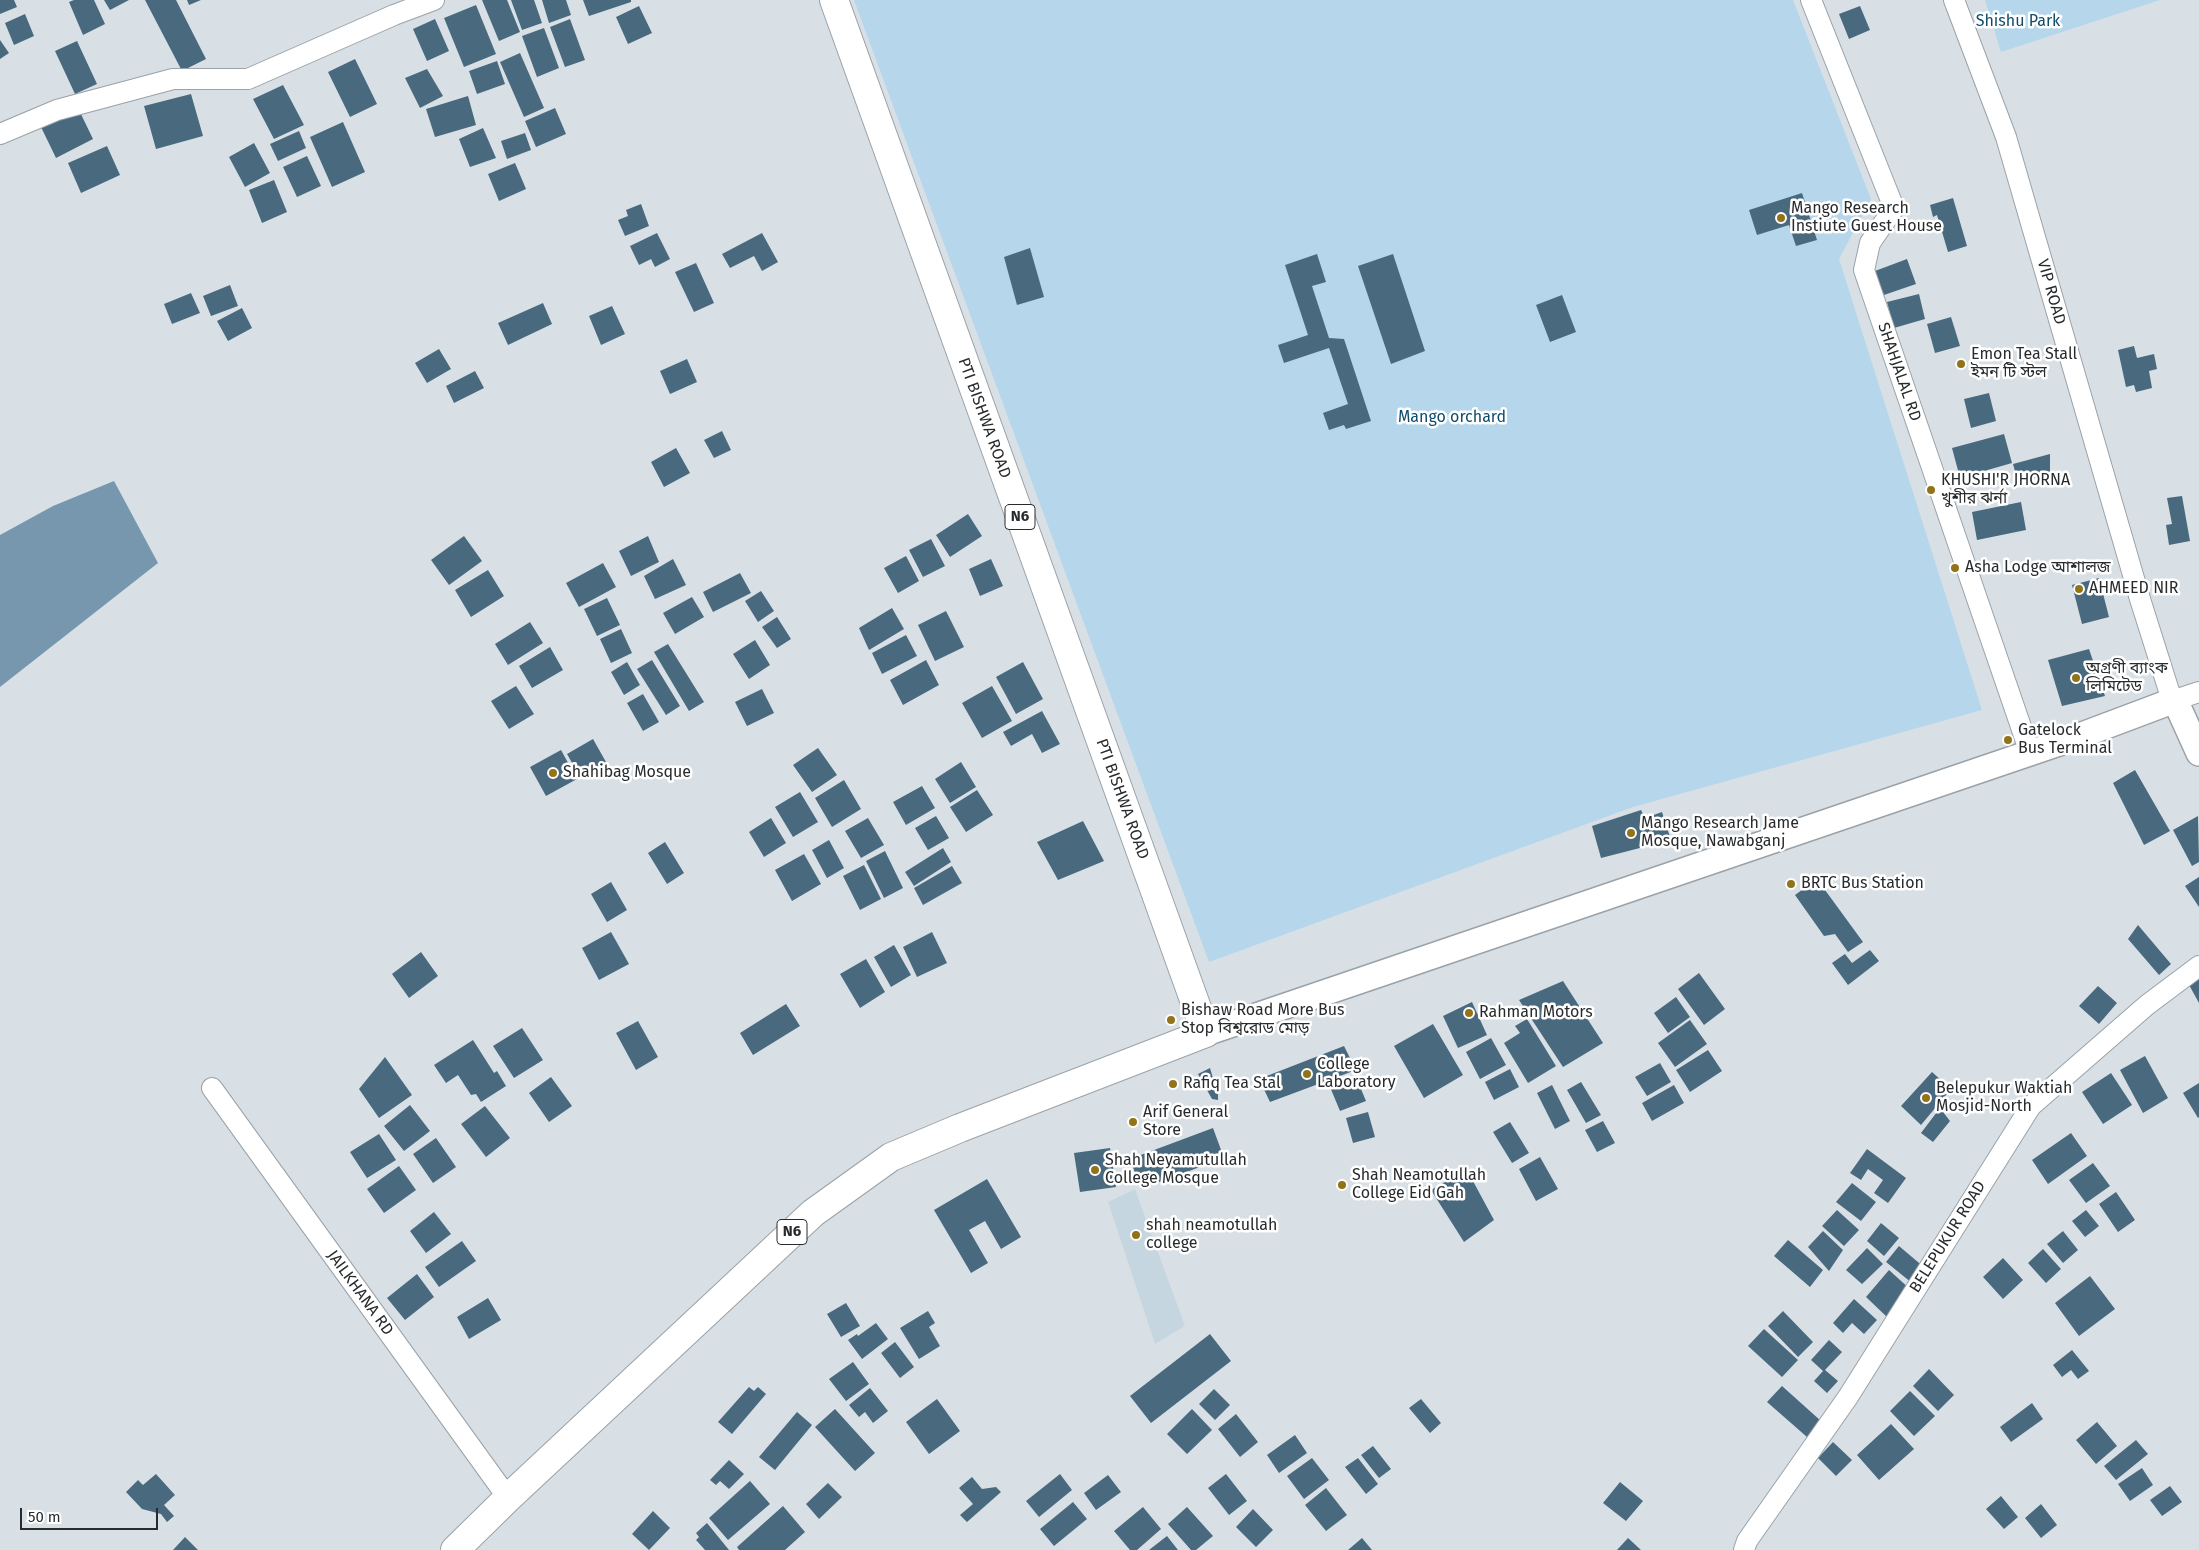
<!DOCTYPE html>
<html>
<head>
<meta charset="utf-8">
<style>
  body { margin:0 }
  #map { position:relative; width:2199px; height:1550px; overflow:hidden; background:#d8e0e6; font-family:"Fira Sans",sans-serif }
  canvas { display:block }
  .scale { position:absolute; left:20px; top:1508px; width:138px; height:22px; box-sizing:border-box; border:2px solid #282b2d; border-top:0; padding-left:6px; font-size:15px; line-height:18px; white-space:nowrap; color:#282b2d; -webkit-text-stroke:4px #fff; paint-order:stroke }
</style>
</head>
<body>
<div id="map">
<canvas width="2199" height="1550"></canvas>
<div class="scale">50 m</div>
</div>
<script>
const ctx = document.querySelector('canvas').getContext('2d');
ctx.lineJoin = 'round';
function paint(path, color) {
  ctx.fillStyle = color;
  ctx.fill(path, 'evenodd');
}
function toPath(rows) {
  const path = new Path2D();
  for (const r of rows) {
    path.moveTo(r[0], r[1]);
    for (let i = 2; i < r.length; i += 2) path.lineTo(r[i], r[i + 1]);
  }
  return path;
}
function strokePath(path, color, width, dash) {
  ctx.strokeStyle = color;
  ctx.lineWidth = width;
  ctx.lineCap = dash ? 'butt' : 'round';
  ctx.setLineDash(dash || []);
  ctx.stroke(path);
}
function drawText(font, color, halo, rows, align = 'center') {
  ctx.font = font + ' "Fira Sans","Noto Sans Bengali",sans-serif';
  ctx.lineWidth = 5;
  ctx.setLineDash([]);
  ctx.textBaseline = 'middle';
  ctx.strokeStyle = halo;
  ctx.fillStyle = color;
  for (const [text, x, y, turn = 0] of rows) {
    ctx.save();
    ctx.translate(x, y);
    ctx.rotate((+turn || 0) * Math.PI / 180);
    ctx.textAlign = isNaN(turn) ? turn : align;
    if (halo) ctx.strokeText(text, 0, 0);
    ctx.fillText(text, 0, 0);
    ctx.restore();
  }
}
const built = toPath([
  [1135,1189,1185,1326,1155,1344,1108,1202]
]);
const green = toPath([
  [854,0,1793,0,1871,199,1839,259,1982,710,1633,807,1209,962],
  [1985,0,2160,0,2001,52]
]);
const water = toPath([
  [114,481,158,563,0,687,0,535,53,506]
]);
const building = toPath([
  [0,0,14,0,17,7,0,14],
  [74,0,94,0,105,24,83,35,69,2],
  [104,0,129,0,110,10],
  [145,0,176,0,206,59,182,71],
  [187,0,201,0,189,5],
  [482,0,507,0,520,32,499,41],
  [511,0,534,0,542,23,522,30],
  [542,0,566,0,571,15,549,23],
  [583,0,631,0,631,2,589,16],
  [476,5,496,54,464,67,444,18],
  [639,6,652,33,628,44,616,17],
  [1860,6,1870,30,1849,39,1839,14],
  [25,14,34,36,14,45,5,23],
  [435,19,449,51,427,61,413,29],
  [570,19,585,60,565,67,550,27],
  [544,28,559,68,537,77,522,36],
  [0,40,9,53,0,59],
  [77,41,97,84,75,94,55,51],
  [520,53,544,108,524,117,500,62],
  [355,59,377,104,350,117,328,72],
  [497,61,505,84,477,94,469,71],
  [427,69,443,96,420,108,405,78],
  [283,85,304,125,274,139,253,99],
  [191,94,203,136,156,149,144,106],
  [468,96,476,125,435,137,426,109],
  [78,108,93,139,56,158,41,127],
  [555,108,566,134,536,147,525,121],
  [343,122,365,172,332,187,310,137],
  [483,128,496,158,470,167,459,139],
  [299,131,306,148,278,161,270,144],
  [525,133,531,150,507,159,501,141],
  [254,143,270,173,245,187,229,157],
  [107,146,120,175,81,193,68,163],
  [307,156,321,186,297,197,283,167],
  [515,163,526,189,499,201,488,174],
  [274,180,287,212,262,223,249,190],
  [1802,193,1817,240,1796,246,1789,225,1757,235,1749,210],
  [1953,198,1967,246,1948,252,1937,215,1933,217,1930,205],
  [641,204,649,226,625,236,618,220,628,216,626,210],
  [657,233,670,259,655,267,651,259,639,265,630,246],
  [762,233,778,262,762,271,754,256,730,268,722,254],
  [1030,248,1044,297,1017,305,1004,257],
  [1317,254,1326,282,1312,286,1329,338,1344,339,1371,421,1346,429,1344,425,1329,430,1323,413,1348,404,1329,348,1284,363,1278,345,1308,335,1285,265],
  [1393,254,1425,351,1391,364,1358,266],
  [1907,259,1916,284,1884,295,1875,271],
  [696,263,714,303,694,312,675,272],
  [230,285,238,306,211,316,203,296],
  [191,293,200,313,172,324,164,304],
  [1919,294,1925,319,1894,328,1887,302],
  [1562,295,1576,332,1550,342,1536,305],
  [543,303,552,324,508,345,498,323],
  [612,306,625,334,601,345,589,316],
  [242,308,252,328,228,341,217,321],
  [1951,317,1960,346,1935,353,1927,324],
  [2134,346,2137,358,2154,354,2157,369,2149,371,2152,388,2136,392,2134,385,2126,387,2118,350],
  [439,349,451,369,427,383,415,363],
  [687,359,697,382,670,394,660,371],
  [475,371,484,388,454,403,446,386],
  [1989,393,1996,421,1971,428,1964,399],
  [722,431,731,450,714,458,704,440],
  [2004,434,2012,463,1960,478,1952,448],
  [676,448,690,473,664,487,651,462],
  [2050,454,2050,474,2018,482,2013,464],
  [2182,496,2190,541,2169,545,2166,525,2172,524,2167,498],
  [2021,502,2026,530,1977,540,1972,512],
  [968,514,982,536,950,557,936,535],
  [464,536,482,561,449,585,431,560],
  [648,536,659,562,631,576,619,551],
  [931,539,945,566,923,577,909,550],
  [906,556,919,581,898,593,884,568],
  [673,559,686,585,655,599,644,576],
  [991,559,1003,586,980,596,969,569],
  [603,563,616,587,579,607,566,583],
  [488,570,504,596,471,617,455,590],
  [740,573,751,593,713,612,703,592],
  [2099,578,2109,617,2082,624,2072,585],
  [761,591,774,611,758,622,745,601],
  [692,597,704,617,675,634,663,613],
  [607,598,620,625,597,636,584,609],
  [892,608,904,629,869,650,859,628],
  [946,611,964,647,935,661,918,625],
  [777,617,791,639,777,648,762,627],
  [530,622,543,643,508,665,495,644],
  [621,629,632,653,611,663,600,639],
  [906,635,917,656,882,674,872,653],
  [755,640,770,665,749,679,733,654],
  [668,644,704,702,689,711,654,652],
  [550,647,563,670,532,688,519,666],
  [2089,649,2105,696,2062,706,2048,660],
  [652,660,680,706,666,715,637,669],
  [926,660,939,685,903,705,890,680],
  [627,662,640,685,624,695,611,672],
  [1023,662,1043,699,1016,714,996,677],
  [516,686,534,714,509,729,491,701],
  [992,686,1012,721,982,738,962,703],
  [762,689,774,713,747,726,735,702],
  [643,694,659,722,643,731,627,703],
  [1042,711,1060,744,1042,753,1032,734,1011,746,1003,732],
  [593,739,606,762,580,777,567,754],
  [818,748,837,775,812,792,793,765],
  [561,750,577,779,546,796,530,767],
  [961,762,976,787,950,803,935,779],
  [2135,770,2170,831,2144,845,2113,783],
  [844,780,861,809,832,827,815,798],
  [922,786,935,808,906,825,893,802],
  [977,790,993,815,966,832,950,807],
  [800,792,818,822,793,837,775,807],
  [1641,810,1645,818,1662,812,1671,840,1601,858,1592,826],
  [936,816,949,838,928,850,915,828],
  [2198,816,2199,862,2192,866,2173,830],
  [771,818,786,843,764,857,749,832],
  [868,818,884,845,861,858,845,831],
  [1083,821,1104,861,1058,880,1037,842],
  [829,840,844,868,827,878,812,850],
  [665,842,684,873,667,884,648,853],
  [943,848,951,862,914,886,905,872],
  [885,851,903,888,884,898,866,861],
  [804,854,821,884,792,901,775,870],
  [864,865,881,899,860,910,843,876],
  [952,866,962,883,923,905,914,888],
  [2199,877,2199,907,2185,886],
  [1817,879,1863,942,1848,952,1835,934,1824,936,1795,895],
  [611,882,627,910,607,922,591,894],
  [2138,925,2171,964,2159,975,2128,939],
  [611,932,629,964,599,980,582,948],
  [932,932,947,963,917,977,903,947],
  [894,945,911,975,891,987,874,957],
  [1870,950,1879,961,1848,985,1832,963,1845,954,1852,963],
  [421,952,438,976,409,998,392,974],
  [866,959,885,992,860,1008,840,974],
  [1699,973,1725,1009,1704,1025,1678,989],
  [2199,977,2199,1003,2188,983],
  [1563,981,1603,1043,1563,1067,1519,1000],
  [2098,986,2117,1003,2099,1024,2079,1006],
  [1676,997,1690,1017,1668,1033,1654,1013],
  [1472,1002,1487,1035,1458,1048,1443,1016],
  [786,1004,800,1026,753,1055,740,1033],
  [1527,1019,1556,1066,1528,1083,1504,1043,1520,1033,1515,1026],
  [1690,1020,1707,1044,1675,1067,1658,1043],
  [638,1021,658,1057,636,1070,616,1033],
  [1433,1024,1463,1075,1424,1098,1394,1046],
  [522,1028,543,1060,514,1078,493,1046],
  [1491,1038,1506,1065,1480,1079,1466,1052],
  [473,1040,494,1073,497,1071,506,1086,481,1102,476,1094,471,1095,458,1075,446,1083,434,1065],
  [1344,1046,1356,1070,1270,1102,1259,1079],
  [1708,1050,1722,1071,1690,1092,1676,1070],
  [2145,1056,2168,1098,2143,1113,2120,1070],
  [385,1057,412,1095,379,1118,359,1089],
  [1660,1063,1671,1082,1647,1096,1635,1077],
  [1210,1068,1218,1095,1218,1100,1212,1099,1198,1074],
  [1510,1069,1519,1087,1494,1100,1485,1082],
  [1932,1072,1951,1089,1921,1125,1901,1106],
  [2111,1073,2132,1105,2103,1124,2082,1092],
  [551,1077,572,1106,549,1122,529,1093],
  [1356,1077,1366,1101,1340,1111,1330,1087],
  [1581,1082,1601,1115,1586,1123,1567,1090],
  [2199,1083,2199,1117,2198,1118,2183,1093],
  [1552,1085,1570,1121,1555,1129,1537,1093],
  [1674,1085,1684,1103,1652,1121,1642,1103],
  [410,1105,430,1131,404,1151,384,1126],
  [485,1106,510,1138,486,1157,461,1124],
  [1940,1108,1950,1121,1933,1142,1921,1133],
  [1368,1112,1375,1137,1353,1143,1346,1118],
  [1603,1121,1615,1143,1597,1152,1585,1130],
  [1510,1122,1529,1153,1512,1163,1493,1132],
  [1213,1128,1224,1158,1141,1189,1130,1159],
  [2071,1133,2087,1156,2048,1184,2032,1160],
  [379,1134,396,1160,367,1178,350,1152],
  [436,1138,456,1167,433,1183,413,1154],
  [1110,1148,1116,1187,1080,1192,1074,1153],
  [1867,1149,1906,1178,1888,1203,1874,1193,1883,1180,1868,1169,1861,1180,1850,1173],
  [1540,1157,1558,1189,1536,1201,1519,1169],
  [2093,1163,2110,1186,2086,1203,2069,1180],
  [399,1166,416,1190,384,1213,367,1189],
  [1467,1170,1494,1220,1464,1242,1431,1190],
  [987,1179,1021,1237,1001,1249,985,1221,969,1230,988,1263,971,1273,934,1210],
  [1852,1183,1876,1202,1861,1221,1836,1202],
  [2116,1192,2135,1220,2118,1232,2099,1204],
  [1837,1210,1859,1230,1844,1246,1822,1226],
  [2086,1210,2099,1226,2085,1237,2072,1221],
  [434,1212,451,1234,426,1253,410,1231],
  [1881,1223,1899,1238,1884,1256,1867,1241],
  [1823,1231,1843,1250,1829,1271,1808,1247],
  [2063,1231,2078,1250,2063,1263,2047,1244],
  [1788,1240,1823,1270,1810,1287,1774,1256],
  [462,1241,476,1261,439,1287,425,1267],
  [1899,1246,1925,1268,1912,1283,1886,1262],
  [1867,1248,1883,1264,1862,1284,1846,1270],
  [2043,1249,2061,1269,2046,1283,2028,1263],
  [2003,1258,2023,1280,2003,1299,1983,1277],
  [1889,1270,1911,1290,1887,1317,1866,1297],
  [417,1274,434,1297,405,1320,387,1298],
  [2090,1276,2115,1309,2079,1336,2055,1303],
  [488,1298,501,1320,469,1339,457,1317],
  [1854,1299,1877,1320,1864,1334,1852,1323,1843,1333,1833,1323],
  [846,1303,860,1326,841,1337,827,1314],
  [928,1311,935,1323,929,1327,940,1346,919,1359,900,1328],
  [1783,1311,1813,1342,1798,1357,1768,1326],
  [876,1323,888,1339,862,1359,848,1340,857,1334,858,1336],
  [1764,1329,1798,1360,1782,1377,1748,1346],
  [1210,1334,1231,1361,1151,1423,1130,1396],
  [1829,1340,1842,1352,1825,1370,1838,1381,1827,1393,1814,1381,1823,1371,1811,1360],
  [895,1342,914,1367,900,1378,881,1353],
  [2072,1350,2089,1371,2078,1379,2071,1370,2062,1377,2053,1365],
  [853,1362,869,1384,846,1401,829,1379],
  [1929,1369,1954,1395,1938,1411,1913,1386],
  [1782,1386,1821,1421,1807,1437,1767,1402],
  [749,1387,754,1391,758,1387,766,1394,732,1434,718,1422],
  [870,1388,888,1411,873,1423,865,1412,859,1417,849,1405],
  [1214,1389,1230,1405,1215,1420,1199,1404],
  [1910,1391,1935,1416,1914,1436,1890,1411],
  [937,1399,960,1431,929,1454,906,1422],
  [1421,1399,1441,1423,1430,1433,1409,1408],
  [2032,1403,2043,1419,2011,1442,2000,1427],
  [835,1409,875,1453,855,1471,815,1427],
  [1192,1409,1212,1430,1187,1454,1167,1434],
  [797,1412,812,1425,775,1470,759,1457],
  [1236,1414,1258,1442,1240,1457,1218,1429],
  [2097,1422,2117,1446,2096,1464,2076,1440],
  [1891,1424,1914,1449,1879,1480,1857,1455],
  [1295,1435,1307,1453,1279,1473,1267,1455],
  [2136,1440,2148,1454,2116,1480,2104,1466],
  [1833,1442,1852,1460,1836,1476,1818,1458],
  [1373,1446,1391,1469,1379,1478,1361,1455],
  [1312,1458,1329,1480,1304,1499,1287,1476],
  [1358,1458,1378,1484,1366,1494,1345,1467],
  [729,1460,744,1474,729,1489,720,1481,716,1485,710,1480],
  [2142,1468,2153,1485,2130,1501,2118,1484],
  [156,1474,175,1495,164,1505,174,1516,167,1522,161,1514,142,1509,126,1492,138,1480,143,1485],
  [1060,1474,1072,1490,1039,1517,1026,1501],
  [1226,1474,1247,1501,1229,1515,1208,1488],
  [1108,1475,1121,1492,1096,1510,1084,1493],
  [972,1477,982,1489,996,1487,1001,1492,967,1522,960,1515,973,1504,959,1488],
  [750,1481,770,1504,728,1540,709,1518],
  [1620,1482,1643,1501,1626,1521,1603,1503],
  [828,1483,842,1497,819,1519,806,1504],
  [2170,1486,2182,1502,2162,1516,2150,1500],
  [1326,1488,1347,1515,1326,1531,1305,1505],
  [2001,1496,2018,1517,2004,1529,1986,1509],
  [1073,1502,1087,1519,1054,1546,1040,1529],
  [2041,1504,2057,1525,2041,1538,2025,1518],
  [783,1506,805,1532,785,1550,739,1550,737,1547],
  [1143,1507,1161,1529,1137,1550,1130,1550,1114,1531],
  [1187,1507,1213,1536,1196,1550,1191,1550,1168,1524],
  [1253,1509,1273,1530,1256,1547,1236,1527],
  [653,1511,670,1528,649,1550,632,1534],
  [707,1523,729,1550,705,1550,696,1540,699,1537,696,1533],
  [1167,1536,1178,1550,1149,1550],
  [185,1537,198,1550,173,1550],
  [1362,1538,1372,1550,1348,1550],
  [1628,1538,1641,1550,1617,1550]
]);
const minor = toPath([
  [1811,0,1894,208,1870,243,1864,270,2030,753],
  [1954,0,2006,137,2140,599,2169,691,2175,700,2199,692],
  [0,134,57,110,173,79,248,79,394,15,434,0],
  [212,1088,508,1498],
  [1744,1550,1747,1541,1848,1397,2031,1106,2147,1005,2199,966]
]);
const major = toPath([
  [1206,1033,2074,738,2175,700,2199,753]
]);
const highway = toPath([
  [455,1550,508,1498,813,1213,891,1157,960,1128,1206,1033,834,0]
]);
const markers = [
  [1781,218,5,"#927319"],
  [1961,364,5,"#927319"],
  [1931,490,5,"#927319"],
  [1955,568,5,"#927319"],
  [2079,589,5,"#927319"],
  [2076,678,5,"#927319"],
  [2008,740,5,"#927319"],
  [553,773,5,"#927319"],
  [1631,833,5,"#927319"],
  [1791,884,5,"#927319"],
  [1469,1013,5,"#927319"],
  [1171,1020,5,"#927319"],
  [1307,1074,5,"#927319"],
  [1173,1084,5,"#927319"],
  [1926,1098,5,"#927319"],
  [1133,1122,5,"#927319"],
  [1095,1170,5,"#927319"],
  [1342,1185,5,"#927319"],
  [1136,1235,5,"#927319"]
];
const shields = [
  [1020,517,30],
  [792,1232,30]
];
const shieldNames = [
  ["N6",1020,517],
  ["N6",792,1232]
];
const parkNames = [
  ["Shishu Park",2018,22],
  ["Mango orchard",1452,418]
];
const poiNames = [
  ["Mango Research",1791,209],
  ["Instiute Guest House",1791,227],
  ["Emon Tea Stall",1971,355],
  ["ইমন টি স্টল",1971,373],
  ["KHUSHI'R JHORNA",1941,481],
  ["খুশীর ঝর্না",1941,499],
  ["Asha Lodge আশালজ",1965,568],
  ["AHMEED NIR",2089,589],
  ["অগ্রণী ব্যাংক",2086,669],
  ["লিমিটেড",2086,687],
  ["Gatelock",2018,731],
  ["Bus Terminal",2018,749],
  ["Shahibag Mosque",563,773],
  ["Mango Research Jame",1641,824],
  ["Mosque, Nawabganj",1641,842],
  ["BRTC Bus Station",1801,884],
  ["Bishaw Road More Bus",1181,1011],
  ["Stop বিশ্বরোড মোড়",1181,1029],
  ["Rahman Motors",1479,1013],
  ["College",1317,1065],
  ["Laboratory",1317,1083],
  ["Rafiq Tea Stal",1183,1084],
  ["Belepukur Waktiah",1936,1089],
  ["Mosjid-North",1936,1107],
  ["Arif General",1143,1113],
  ["Store",1143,1131],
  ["Shah Neyamutullah",1105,1161],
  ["College Mosque",1105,1179],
  ["Shah Neamotullah",1352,1176],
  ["College Eid Gah",1352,1194],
  ["shah neamotullah",1146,1226],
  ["college",1146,1244]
];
const streetNames = [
  ["VIP ROAD",2051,292,74],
  ["SHAHJALAL RD",1899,372,71],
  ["PTI BISHWA ROAD",984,418,70],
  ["PTI BISHWA ROAD",1122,799,70],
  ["BELEPUKUR ROAD",1948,1237,-58],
  ["JAILKHANA RD",360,1293,54]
];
paint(built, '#c6d6e0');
paint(green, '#b6d6eb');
paint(water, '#7697ae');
paint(building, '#49697e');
strokePath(minor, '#9aa2a8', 22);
strokePath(major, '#9aa2a8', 28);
strokePath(highway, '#9aa2a8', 30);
strokePath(minor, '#fff', 20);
strokePath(major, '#fff', 25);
strokePath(highway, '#fff', 28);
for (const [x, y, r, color] of markers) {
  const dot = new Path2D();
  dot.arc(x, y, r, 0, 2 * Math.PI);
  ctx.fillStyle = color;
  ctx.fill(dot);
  strokePath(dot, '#fff', 2);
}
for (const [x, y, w] of shields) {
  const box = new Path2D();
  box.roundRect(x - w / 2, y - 12.5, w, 25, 4);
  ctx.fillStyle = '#fff';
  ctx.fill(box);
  strokePath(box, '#282b2d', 1);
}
drawText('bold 15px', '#282b2d', null, shieldNames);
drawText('16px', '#0f4c6c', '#fff', parkNames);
drawText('16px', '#282b2d', '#fff', poiNames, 'left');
drawText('16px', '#282b2d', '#fff', streetNames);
</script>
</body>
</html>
